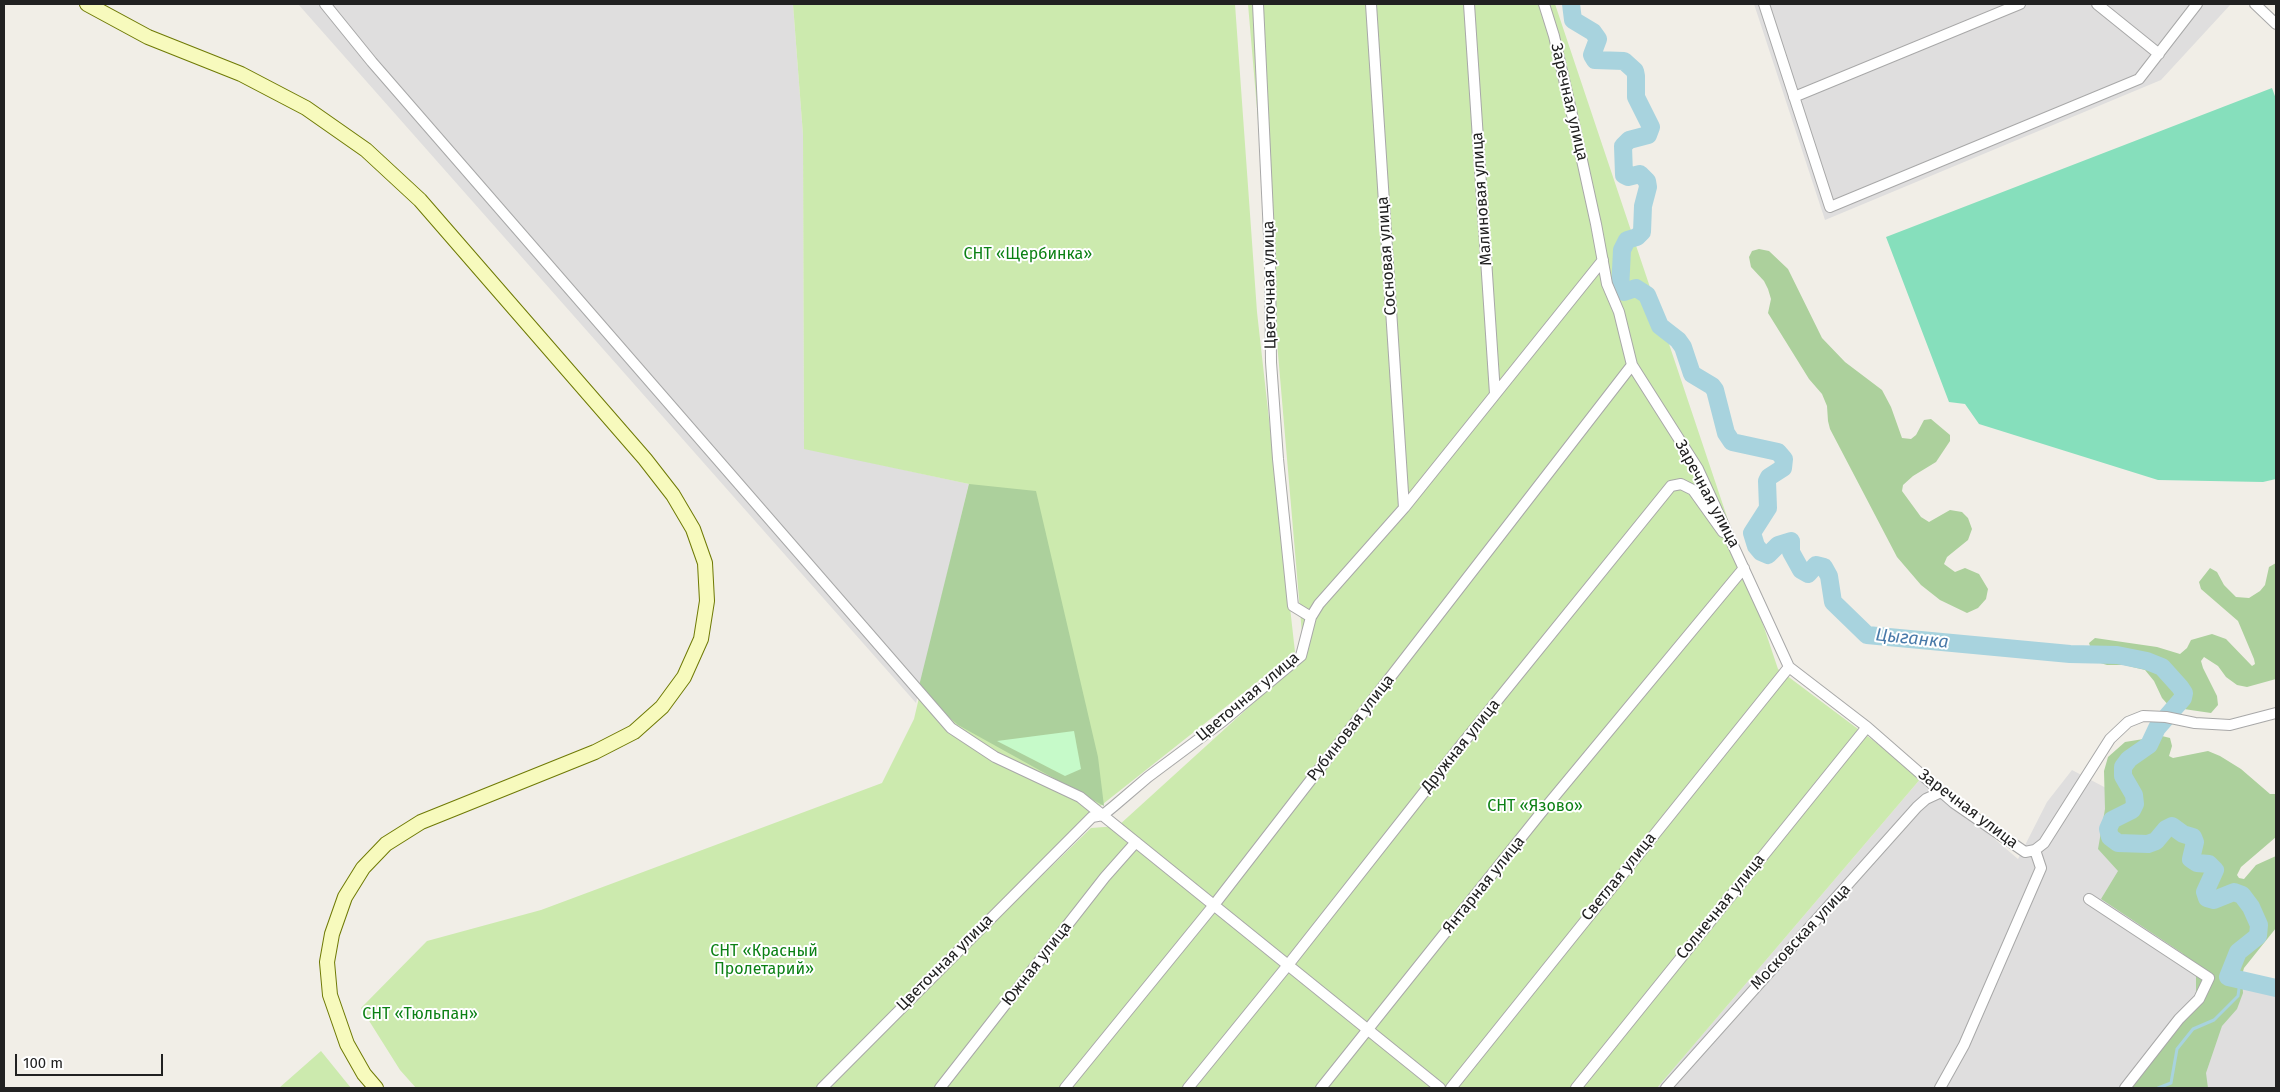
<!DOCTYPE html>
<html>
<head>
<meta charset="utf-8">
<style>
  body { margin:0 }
  #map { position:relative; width:2280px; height:1092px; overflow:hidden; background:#f1eee7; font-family:"Fira Sans",sans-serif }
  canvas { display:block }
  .frame { position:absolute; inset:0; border:5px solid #212121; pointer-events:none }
  .scale { position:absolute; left:15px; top:1054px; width:148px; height:22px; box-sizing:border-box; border:2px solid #212121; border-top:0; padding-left:6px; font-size:15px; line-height:18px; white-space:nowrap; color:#212121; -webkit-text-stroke:4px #fff; paint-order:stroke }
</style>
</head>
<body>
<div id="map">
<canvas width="2280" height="1092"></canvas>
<div class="frame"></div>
<div class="scale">100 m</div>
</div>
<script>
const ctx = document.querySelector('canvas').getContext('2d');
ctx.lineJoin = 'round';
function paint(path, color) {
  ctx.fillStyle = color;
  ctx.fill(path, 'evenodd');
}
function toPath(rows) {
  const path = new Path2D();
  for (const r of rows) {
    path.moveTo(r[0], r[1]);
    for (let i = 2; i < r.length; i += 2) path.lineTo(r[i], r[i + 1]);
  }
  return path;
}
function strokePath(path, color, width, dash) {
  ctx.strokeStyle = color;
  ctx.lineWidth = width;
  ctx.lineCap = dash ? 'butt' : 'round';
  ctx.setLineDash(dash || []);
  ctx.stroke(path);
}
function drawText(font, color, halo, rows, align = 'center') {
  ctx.font = font + ' "Fira Sans",sans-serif';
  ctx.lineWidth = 4;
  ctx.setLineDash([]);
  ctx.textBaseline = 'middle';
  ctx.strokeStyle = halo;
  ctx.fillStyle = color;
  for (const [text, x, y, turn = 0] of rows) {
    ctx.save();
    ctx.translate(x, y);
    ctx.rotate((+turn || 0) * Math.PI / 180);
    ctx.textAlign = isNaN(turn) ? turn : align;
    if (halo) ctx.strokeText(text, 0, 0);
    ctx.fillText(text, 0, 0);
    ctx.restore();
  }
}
const residential = toPath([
  [298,4,793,4,803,135,804,448,969,484,916,703],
  [1754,4,2231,4,2161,80,1825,220],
  [2072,770,2106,788,2231,978,2276,988,2276,1088,1657,1088,1922,777,2018,859,2047,802]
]);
const grass = toPath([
  [793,4,1235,4,1257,312,1295,652,1084,819,815,1088,416,1088,400,1070,361,1008,427,941,541,910,882,783,914,719,969,484,804,449,803,135],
  [1248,4,1555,4,1778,669,1922,777,1657,1088,830,1088,960,955,1091,828,1118,826,1304,657],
  [321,1051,351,1088,279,1088]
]);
const forest = toPath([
  [1759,249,1769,251,1788,269,1822,338,1845,362,1882,390,1891,407,1902,438,1911,439,1916,435,1924,420,1931,419,1950,435,1950,441,1936,462,1913,476,1903,485,1902,491,1921,517,1929,522,1950,510,1962,512,1968,518,1972,529,1968,540,1947,557,1944,564,1955,572,1965,568,1979,574,1988,589,1986,599,1978,608,1967,613,1940,600,1921,585,1897,557,1830,429,1828,421,1827,406,1822,394,1809,379,1768,313,1771,299,1768,289,1764,281,1751,267,1749,257,1752,251],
  [969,484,1036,491,1098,757,1104,806,958,725,918,690],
  [2276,563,2276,679,2247,687,2237,685,2226,677,2218,666,2204,657,2201,661,2203,668,2217,696,2218,705,2211,713,2170,707,2162,698,2154,681,2145,670,2124,665,2107,665,2097,662,2091,649,2089,643,2095,638,2157,647,2180,654,2187,648,2191,640,2212,634,2226,639,2252,666,2255,664,2254,659,2238,621,2201,589,2199,582,2210,568,2217,572,2224,585,2236,597,2249,598,2260,591,2265,585,2269,567],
  [2162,736,2170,738,2172,746,2169,756,2173,758,2208,751,2220,756,2241,769,2270,794,2276,794,2276,837,2241,867,2237,875,2239,878,2244,879,2256,865,2276,856,2276,928,2244,968,2242,975,2243,993,2237,1009,2222,1026,2206,1073,2208,1088,2131,1088,2188,1015,2196,992,2196,977,2192,962,2182,953,2101,899,2118,871,2098,849,2105,809,2104,771,2108,757,2125,742]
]);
const park = toPath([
  [1074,731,1081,769,1065,776,997,741]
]);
const pitch = toPath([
  [2272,88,2276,99,2276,479,2263,482,2158,480,1979,424,1965,404,1949,402,1886,237]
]);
const stream = toPath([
  [2158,1088,2171,1083,2177,1049,2193,1029,2214,1020,2238,996,2240,981]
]);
const river = toPath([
  [1571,4,1573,20,1593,32,1598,39,1592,55,1595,60,1624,61,1635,71,1636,76,1636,97,1651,127,1648,135,1629,140,1623,146,1624,175,1628,177,1640,174,1647,181,1648,187,1643,206,1642,232,1637,237,1627,240,1622,250,1620,290,1624,292,1636,288,1647,295,1660,326,1678,340,1683,347,1692,374,1712,386,1715,390,1726,433,1732,442,1778,452,1784,459,1783,468,1769,477,1767,481,1768,508,1752,533,1756,546,1761,552,1768,555,1778,545,1791,541,1791,552,1801,570,1808,574,1816,565,1824,567,1829,576,1833,602,1867,635,2070,654,2117,655,2147,661,2162,667,2180,687,2184,693,2183,698,2157,728,2149,745,2129,759,2123,767,2123,776,2134,795,2135,804,2132,810,2112,820,2108,829,2110,837,2118,843,2148,844,2156,841,2166,829,2172,826,2183,834,2193,837,2195,842,2191,859,2197,863,2209,864,2215,870,2205,892,2207,898,2214,900,2234,892,2242,895,2251,907,2259,925,2258,936,2238,952,2228,977,2276,988]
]);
const street = toPath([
  [325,4,372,62,951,728,995,757,1080,797,1440,1088],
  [1258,4,1270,256,1271,362,1278,459,1293,606,1311,617],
  [1371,4,1404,508],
  [1469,4,1495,394],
  [1544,4,1554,36,1571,110,1596,224,1607,284,1619,312,1632,365,1698,469,1789,667,1867,727,1954,803,2025,852,2035,850,2044,843,2110,739,2128,722,2143,716,2166,717,2195,723,2230,725,2276,713],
  [1764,4,1830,207,2139,79,2197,4],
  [2097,4,2159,54],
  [2255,4,2276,24],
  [1794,97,2020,4],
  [2089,899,2209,978,2199,999,2179,1019,2125,1088],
  [822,1088,1092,817,1103,815,1114,806,1148,777,1223,721,1301,656,1311,617,1319,604,1404,508,1603,260],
  [940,1088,1105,877,1136,842],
  [1065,1088,1214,905,1632,365],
  [1188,1088,1288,965,1458,749,1671,486,1681,484,1693,490,1723,532],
  [1321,1088,1540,814,1744,568],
  [1451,1088,1789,667],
  [1576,1088,1867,727],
  [1666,1088,1917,807,1926,799,1941,792],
  [1940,1088,1964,1045,2041,868,2035,850]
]);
const secondary = toPath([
  [87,4,148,37,241,74,306,108,366,150,420,200,645,459,673,495,693,529,705,563,707,601,701,639,684,677,662,707,634,732,595,752,421,822,386,844,363,868,345,897,332,934,327,962,330,995,347,1044,364,1074,376,1088]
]);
const streetNames = [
  ["Заречная улица",1569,102,77],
  ["Малиновая улица",1482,199,-94],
  ["Сосновая улица",1387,256,-94],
  ["Цветочная улица",1270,285,-91],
  ["Заречная улица",1707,494,62],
  ["Цветочная улица",1248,697,-40],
  ["Рубиновая улица",1351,728,-52],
  ["Дружная улица",1461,746,-51],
  ["Заречная улица",1968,809,37],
  ["Светлая улица",1619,877,-51],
  ["Янтарная улица",1484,885,-51],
  ["Солнечная улица",1721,907,-51],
  ["Московская улица",1801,937,-47],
  ["Цветочная улица",945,963,-45],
  ["Южная улица",1037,964,-52]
];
const parkNames = [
  ["СНТ «Щербинка»",1028,255],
  ["СНТ «Язово»",1535,807],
  ["СНТ «Красный",764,952],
  ["Пролетарий»",764,970],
  ["СНТ «Тюльпан»",420,1015]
];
const waterNames = [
  ["Цыганка",1912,639,6]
];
paint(residential, '#dfdede');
paint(grass, '#cceaae');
paint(forest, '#acd09c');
paint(park, '#c6fac9');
paint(pitch, '#86dfbc');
strokePath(stream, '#a8d3de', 3);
strokePath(river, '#a8d3de', 18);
strokePath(street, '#a8a8a8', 12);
strokePath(secondary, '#6f7a05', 16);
strokePath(street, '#fff', 10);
strokePath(secondary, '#f7fabd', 14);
drawText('16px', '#212121', '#fff', streetNames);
drawText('16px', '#0c8115', '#fff', parkNames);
drawText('italic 18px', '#497aa9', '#fff', waterNames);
</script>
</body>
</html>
